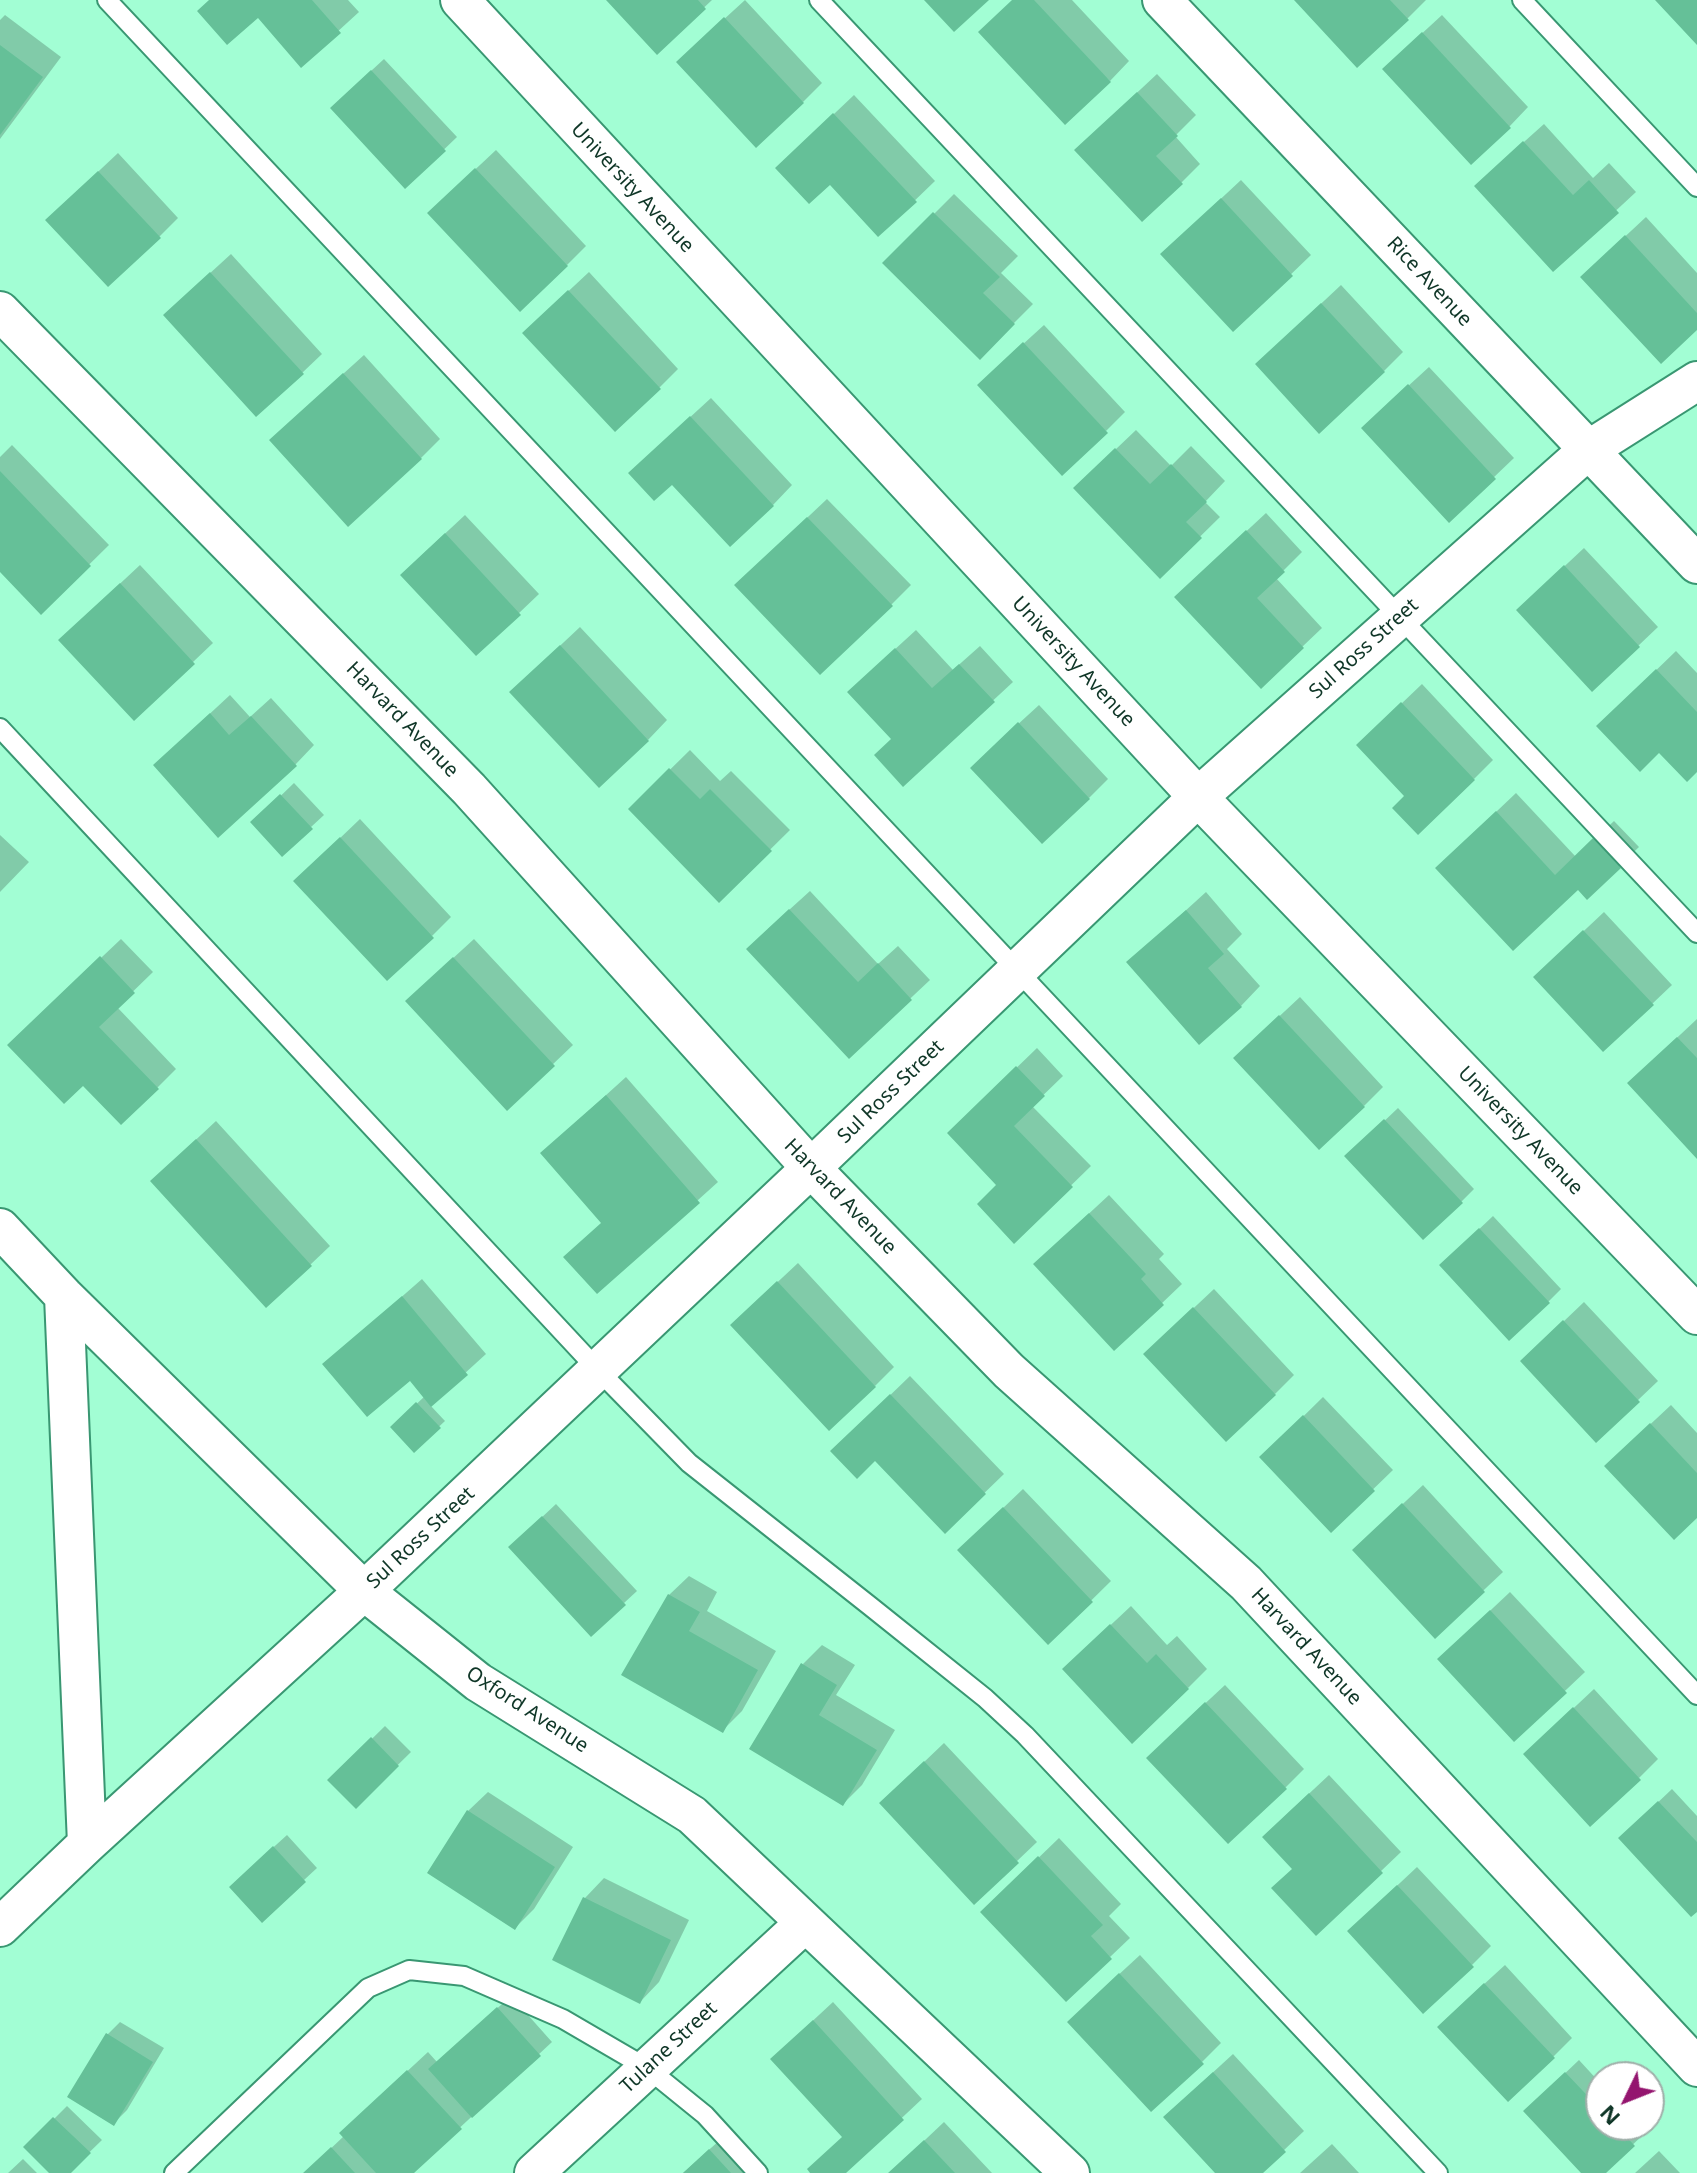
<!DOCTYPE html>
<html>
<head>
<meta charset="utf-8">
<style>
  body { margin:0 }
  #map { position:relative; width:1697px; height:2173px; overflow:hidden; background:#a2fed4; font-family:"Noto Sans",sans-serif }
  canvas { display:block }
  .north { position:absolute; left:1585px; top:2061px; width:80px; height:80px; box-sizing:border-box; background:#fff; border:2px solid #9fafa9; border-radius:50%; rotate:227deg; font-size:22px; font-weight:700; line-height:32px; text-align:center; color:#0f3627 }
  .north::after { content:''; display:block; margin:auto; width:28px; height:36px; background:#94156f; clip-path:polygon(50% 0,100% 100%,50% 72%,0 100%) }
</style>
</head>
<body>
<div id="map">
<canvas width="1697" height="2173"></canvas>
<div class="north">N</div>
</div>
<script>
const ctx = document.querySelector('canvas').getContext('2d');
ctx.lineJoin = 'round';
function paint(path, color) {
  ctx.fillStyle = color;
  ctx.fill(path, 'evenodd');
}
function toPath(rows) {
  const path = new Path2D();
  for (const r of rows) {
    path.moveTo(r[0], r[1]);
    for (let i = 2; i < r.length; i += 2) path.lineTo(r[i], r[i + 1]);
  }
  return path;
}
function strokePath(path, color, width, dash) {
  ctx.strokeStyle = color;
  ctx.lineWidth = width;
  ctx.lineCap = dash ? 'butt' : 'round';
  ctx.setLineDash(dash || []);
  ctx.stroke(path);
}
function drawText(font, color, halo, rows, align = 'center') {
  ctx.font = font + ' "Noto Sans",sans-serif';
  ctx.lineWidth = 7;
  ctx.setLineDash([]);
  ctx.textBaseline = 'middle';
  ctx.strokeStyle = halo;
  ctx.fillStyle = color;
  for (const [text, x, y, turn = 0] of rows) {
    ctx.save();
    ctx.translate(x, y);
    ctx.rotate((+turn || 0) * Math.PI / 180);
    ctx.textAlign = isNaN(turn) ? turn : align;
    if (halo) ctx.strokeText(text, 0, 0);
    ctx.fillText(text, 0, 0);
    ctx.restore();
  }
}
const shadow = toPath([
  [211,0,348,0,359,12,301,65,258,16],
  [609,0,712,0,657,52],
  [745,0,822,83,803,102,698,43],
  [1014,0,1072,0,1129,61,1110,81],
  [1297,0,1426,0,1407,19],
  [5,15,61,57,0,139,0,20],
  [1442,15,1528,107,1509,127,1404,50],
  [384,59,457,137,406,186,345,95],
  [1157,74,1196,115,1175,136,1200,164,1181,183,1096,131],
  [854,95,935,181,879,235,797,149],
  [1544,124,1593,178,1609,163,1636,192,1553,269,1496,167],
  [496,150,586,246,567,265,449,194],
  [118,153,178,218,159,237,67,201],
  [1241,180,1311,255,1233,330,1182,235],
  [954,194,1018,256,1001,273,1033,304,980,357,885,263],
  [1646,217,1697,273,1697,328,1602,258],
  [231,254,322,354,302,373,185,296],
  [589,272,678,369,659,388,544,314],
  [1341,285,1403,352,1384,371,1277,345],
  [1044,325,1125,412,1106,431,999,366],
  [364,355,440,439,421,458,291,421],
  [1429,367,1514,458,1449,520,1383,409],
  [711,398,792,485,773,505,673,482,650,454],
  [1136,430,1171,466,1191,446,1225,481,1205,502,1220,517,1160,576,1095,469],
  [12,445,109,545,41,612,0,569,0,457],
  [827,499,911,585,891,605,756,566],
  [1266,513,1302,552,1276,578,1322,628,1261,686,1196,578],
  [465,515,539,594,476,654,422,555],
  [1584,548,1658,627,1638,646,1538,591],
  [140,565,213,643,134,718,80,621],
  [580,627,667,720,648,740,531,673],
  [916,630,953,670,980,646,1013,682,903,784,894,739,869,673],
  [1676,651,1697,673,1697,770,1618,707],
  [1422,684,1493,760,1474,779,1378,726],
  [230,695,250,717,271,698,314,745,295,765,175,746],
  [1039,705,1108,779,1089,798,992,748],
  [690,750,720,781,731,771,790,830,719,900,630,809],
  [294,783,324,815,311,827,266,810],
  [1516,793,1576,857,1614,821,1639,847,1587,897,1578,887,1457,849],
  [360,819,451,917,432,936,315,862],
  [0,835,29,862,0,892],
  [810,891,878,964,898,946,930,980,849,1056,768,929],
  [1206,892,1242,934,1227,949,1260,986,1241,1006,1129,962],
  [1604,912,1672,985,1652,1004,1555,958],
  [121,939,153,972,117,1007,176,1069,157,1088,29,1026],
  [474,939,573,1045,507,1108,427,982],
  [1300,997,1383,1087,1364,1106,1255,1039],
  [1697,1019,1697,1156,1649,1064],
  [1037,1048,1063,1076,1032,1106,1091,1166,1014,1241,999,1185,949,1133],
  [626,1077,718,1182,597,1291,603,1222,542,1153],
  [1398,1108,1474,1189,1461,1202,1360,1144],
  [216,1121,330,1246,310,1265,172,1162],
  [1109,1195,1164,1254,1159,1259,1182,1284,1114,1349,1055,1245],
  [1493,1216,1561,1289,1548,1302,1454,1253],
  [798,1263,894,1367,875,1386,752,1306],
  [422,1279,486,1354,430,1405,445,1421,414,1450,392,1427,425,1396,410,1378,325,1364],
  [1214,1289,1294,1375,1275,1394,1165,1335],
  [1584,1302,1658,1381,1596,1440,1542,1342],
  [910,1376,1004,1474,945,1531,852,1432],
  [1323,1397,1393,1470,1331,1530,1262,1457],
  [1671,1405,1697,1433,1697,1516,1626,1447],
  [1423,1485,1503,1572,1435,1636,1374,1531],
  [1023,1489,1111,1581,1048,1643,979,1531],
  [556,1504,637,1591,624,1603,523,1535],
  [689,1576,717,1592,707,1611,776,1651,742,1711,723,1730,669,1595],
  [1510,1592,1585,1672,1514,1739,1459,1640],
  [1131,1606,1167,1645,1177,1636,1207,1669,1188,1688,1084,1650],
  [822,1645,855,1665,836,1695,895,1730,862,1785,843,1804,803,1664],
  [1225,1685,1304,1769,1285,1788,1168,1738],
  [1594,1689,1658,1759,1639,1778,1545,1735],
  [385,1726,411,1752,356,1806,330,1780],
  [944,1743,1037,1842,974,1902,901,1784],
  [1329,1775,1401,1852,1316,1933,1294,1868,1284,1817],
  [1672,1789,1697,1816,1697,1909,1633,1826],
  [488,1792,573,1847,534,1909,515,1928,468,1811],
  [287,1835,317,1868,304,1880,244,1874],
  [1059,1838,1121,1904,1109,1916,1130,1938,1110,1957,1002,1893],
  [1417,1867,1491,1946,1472,1965,1369,1912],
  [604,1878,689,1920,659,1982,640,2002,555,1959,585,1898],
  [1140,1955,1221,2043,1202,2062,1089,2002],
  [1505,1965,1572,2038,1553,2057,1459,2007],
  [511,1996,552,2042,411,2173,305,2173,344,2136,361,2114,428,2052,437,2062],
  [833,2002,922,2099,843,2173,813,2173,844,2136,792,2040],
  [120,2022,164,2048,127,2110,114,2123,107,2035],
  [1233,2054,1304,2131,1260,2173,1217,2173,1185,2098],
  [1579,2060,1601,2084,1601,2125,1639,2125,1646,2132,1603,2173,1584,2173,1539,2098],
  [67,2106,102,2140,68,2173,52,2173,26,2147],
  [944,2122,992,2173,890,2173],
  [730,2131,768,2173,683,2173],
  [1332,2144,1359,2173,1300,2173],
  [1659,2151,1680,2173,1635,2173],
  [23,2159,37,2173,8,2173]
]);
const building = toPath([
  [209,0,312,0,341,33,301,68,258,18,227,45,197,11],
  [606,0,698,0,706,9,657,55],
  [924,0,989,0,954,32],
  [1012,0,1034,0,1111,82,1065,125,978,32],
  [1294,0,1390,0,1409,20,1357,68],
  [1655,0,1697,0,1697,45],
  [724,17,804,103,756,148,676,62],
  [1422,32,1511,128,1471,165,1382,69],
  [0,45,43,77,0,135],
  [371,70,446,151,405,189,330,108],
  [1137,92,1178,136,1156,156,1183,184,1142,222,1074,150],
  [833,113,917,202,878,237,830,185,809,204,775,168],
  [1523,141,1573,195,1589,180,1619,213,1553,272,1474,186],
  [475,168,568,266,520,312,427,213],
  [98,171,161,238,108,287,45,220],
  [1221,198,1293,276,1233,332,1160,254],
  [933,212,1000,277,983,293,1015,324,980,360,882,263],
  [1625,235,1697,313,1697,330,1661,364,1580,277],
  [210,272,304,374,256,417,163,315],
  [568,290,661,389,615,432,522,333],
  [1321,303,1385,372,1319,434,1255,364],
  [1023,342,1108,433,1062,476,977,385],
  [343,373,422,459,348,527,269,440],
  [1408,384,1496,479,1449,523,1361,428],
  [690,416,774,506,730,547,672,485,654,501,628,473],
  [1115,448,1150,484,1171,464,1207,502,1186,522,1202,538,1160,579,1073,488],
  [0,471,91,566,41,615,0,572],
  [807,517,893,606,820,675,734,585],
  [1246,530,1285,572,1257,598,1304,648,1261,689,1174,597],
  [445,533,521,615,476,656,400,575],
  [1564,565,1640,647,1592,692,1516,610],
  [120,583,195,664,134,721,58,640],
  [560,645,649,741,599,788,509,692],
  [895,648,932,688,959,664,995,702,903,787,874,755,891,739,847,692],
  [1656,669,1697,712,1697,772,1687,782,1659,753,1640,772,1596,726],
  [1401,702,1475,780,1418,835,1392,808,1404,796,1356,745],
  [210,713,229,735,251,716,297,766,218,838,153,765],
  [1018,722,1090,799,1042,844,970,768],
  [669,768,700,799,710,789,772,851,719,903,628,809],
  [280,794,313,829,282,857,250,822],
  [1496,811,1555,875,1593,838,1621,868,1587,900,1578,890,1513,951,1435,868],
  [340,837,434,938,387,981,293,881],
  [789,909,858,982,878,963,912,1000,849,1059,746,949],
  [1186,910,1224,954,1208,968,1242,1007,1199,1045,1126,962],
  [1583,930,1654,1005,1603,1052,1533,977],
  [100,956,135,993,99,1027,159,1089,121,1125,83,1086,64,1104,7,1045],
  [453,957,555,1066,507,1111,405,1001],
  [1279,1015,1365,1107,1319,1150,1233,1058],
  [1677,1037,1697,1058,1697,1159,1627,1083],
  [1016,1066,1045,1096,1014,1126,1073,1187,1014,1244,977,1204,996,1185,947,1133],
  [606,1095,700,1203,597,1294,563,1257,601,1223,540,1153],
  [1384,1119,1463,1203,1423,1240,1344,1156],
  [196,1139,312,1266,266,1308,150,1181],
  [1089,1213,1146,1274,1141,1279,1164,1305,1114,1351,1033,1264],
  [1479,1228,1550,1303,1509,1341,1439,1265],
  [777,1281,876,1387,829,1431,730,1325],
  [402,1296,468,1375,431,1407,410,1381,367,1417,322,1364],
  [1193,1307,1276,1395,1226,1442,1143,1354],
  [1563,1320,1640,1402,1596,1443,1520,1361],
  [890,1394,986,1494,945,1534,875,1461,857,1479,830,1451],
  [416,1402,441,1428,414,1453,390,1427],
  [1303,1415,1375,1491,1331,1533,1259,1457],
  [1650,1423,1697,1473,1697,1518,1674,1540,1604,1466],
  [1402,1503,1485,1592,1435,1639,1352,1550],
  [1003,1507,1093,1602,1048,1645,957,1550],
  [542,1516,626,1605,591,1637,508,1547],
  [668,1594,700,1612,689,1631,758,1670,723,1733,621,1675],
  [1490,1610,1567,1693,1514,1742,1437,1659],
  [1110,1624,1147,1663,1156,1654,1189,1689,1132,1744,1062,1669],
  [801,1663,837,1685,819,1715,877,1750,843,1806,749,1749],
  [1205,1702,1287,1789,1228,1844,1146,1758],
  [1573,1707,1641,1780,1590,1827,1523,1754],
  [371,1737,399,1766,356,1809,327,1780],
  [924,1761,1019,1863,974,1905,879,1803],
  [1309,1793,1383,1873,1316,1936,1271,1888,1292,1869,1262,1837],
  [1658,1801,1697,1842,1697,1912,1691,1917,1618,1838],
  [467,1810,555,1867,515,1930,427,1873],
  [273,1846,306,1882,262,1923,229,1887],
  [1038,1856,1103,1925,1091,1936,1112,1959,1066,2002,980,1912],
  [1397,1885,1474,1967,1423,2014,1347,1931],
  [583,1897,671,1940,640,2004,552,1960],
  [1119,1973,1204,2064,1151,2112,1067,2022],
  [1484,1983,1555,2058,1508,2102,1437,2027],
  [497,2007,541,2056,472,2118,428,2069],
  [813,2020,904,2120,846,2173,810,2173,807,2169,842,2137,770,2059],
  [106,2033,153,2062,114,2126,67,2097],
  [407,2070,462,2129,414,2173,376,2173,339,2133],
  [1213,2072,1286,2152,1263,2173,1215,2173,1163,2117],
  [1565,2072,1601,2110,1601,2125,1615,2125,1635,2146,1606,2173,1581,2173,1523,2111],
  [53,2117,91,2153,71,2173,49,2173,23,2147],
  [924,2140,955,2173,888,2173],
  [331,2147,355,2173,303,2173],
  [709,2149,731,2173,683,2173]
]);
const lane = toPath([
  [107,0,1697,1695],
  [819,0,1697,933],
  [1522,0,1697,187],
  [0,728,598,1370,689,1463,870,1606,985,1698,1025,1735,1438,2173],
  [174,2173,368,1988,409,1970,464,1976,563,2019,647,2068,705,2115,758,2173]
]);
const street = toPath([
  [460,0,1198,797,1697,1315],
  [1162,0,1697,564],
  [0,311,469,789,811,1168,1009,1371,1246,1583,1697,2067],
  [0,1228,64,1296,364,1591,478,1682,692,1815,1070,2173],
  [64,1296,87,1844],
  [0,1927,87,1844,364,1591,811,1168,1198,797,1588,450,1697,381],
  [534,2173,805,1923]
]);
const streetNames = [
  ["University Avenue",632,188,47],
  ["Rice Avenue",1429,282,47],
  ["Sul Ross Street",1364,649,-42],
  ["University Avenue",1073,662,47],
  ["Harvard Avenue",402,720,46],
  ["Sul Ross Street",891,1092,-44],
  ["University Avenue",1520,1131,46],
  ["Harvard Avenue",840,1197,46],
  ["Sul Ross Street",421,1538,-43],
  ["Harvard Avenue",1306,1647,47],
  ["Oxford Avenue",527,1710,33],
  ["Tulane Street",669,2048,-43]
];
paint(shadow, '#0003');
paint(building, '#65c098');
strokePath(lane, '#399772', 22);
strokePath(street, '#399772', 42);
strokePath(lane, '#fff', 18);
strokePath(street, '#fff', 38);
drawText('20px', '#0f3627', '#fff', streetNames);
</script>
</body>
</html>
